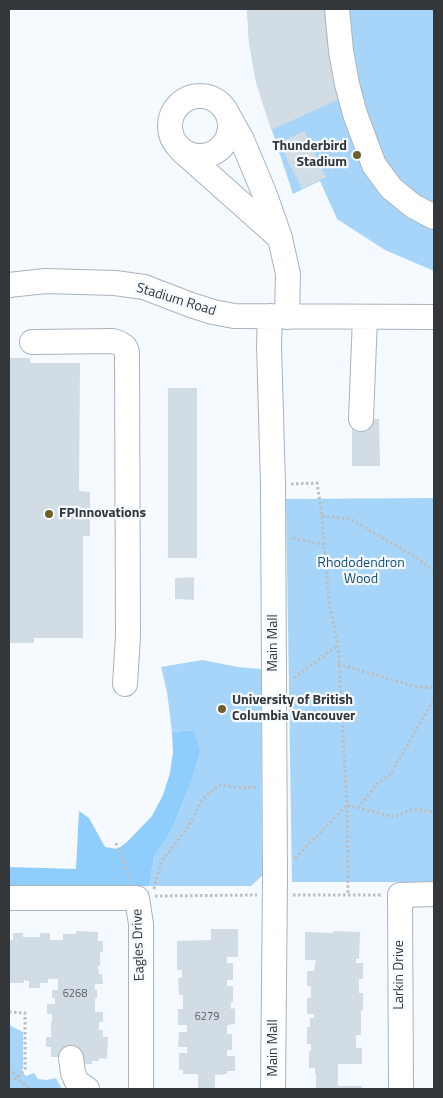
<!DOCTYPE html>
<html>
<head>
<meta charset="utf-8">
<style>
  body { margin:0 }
  #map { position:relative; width:443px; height:1098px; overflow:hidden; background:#f4faff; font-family:"Titillium Web",sans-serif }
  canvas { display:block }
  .frame { position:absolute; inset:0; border:10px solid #34373a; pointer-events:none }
</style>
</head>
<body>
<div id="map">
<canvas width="443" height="1098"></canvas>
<div class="frame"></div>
</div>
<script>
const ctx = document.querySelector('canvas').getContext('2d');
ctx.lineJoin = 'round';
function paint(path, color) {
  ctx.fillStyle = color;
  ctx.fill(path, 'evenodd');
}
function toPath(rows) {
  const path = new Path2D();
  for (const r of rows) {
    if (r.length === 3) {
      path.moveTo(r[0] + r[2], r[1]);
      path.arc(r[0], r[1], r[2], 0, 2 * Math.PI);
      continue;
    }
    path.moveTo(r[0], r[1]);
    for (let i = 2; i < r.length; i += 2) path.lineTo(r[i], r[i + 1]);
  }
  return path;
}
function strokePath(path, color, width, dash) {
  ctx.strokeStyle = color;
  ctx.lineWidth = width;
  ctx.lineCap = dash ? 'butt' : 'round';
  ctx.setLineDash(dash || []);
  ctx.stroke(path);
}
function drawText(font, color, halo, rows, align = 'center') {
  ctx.font = font + ' "Titillium Web",sans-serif';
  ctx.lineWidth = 4.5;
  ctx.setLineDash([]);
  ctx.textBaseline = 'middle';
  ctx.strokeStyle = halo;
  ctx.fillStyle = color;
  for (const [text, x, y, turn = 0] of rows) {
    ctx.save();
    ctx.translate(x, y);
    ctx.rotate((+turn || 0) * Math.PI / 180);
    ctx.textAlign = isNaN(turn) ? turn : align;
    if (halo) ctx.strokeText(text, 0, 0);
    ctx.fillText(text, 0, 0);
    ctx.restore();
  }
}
const green = toPath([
  [247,9,434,9,434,271,385,250,337,219,320,181,293,194,256,82,249,42],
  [434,498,434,882,292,882,286,499],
  [202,660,238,667,261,669,262,876,251,886,149,886,154,857,171,831,189,788,193,730,172,732,167,692,161,667],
  [9,1023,11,1026,23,1032,23,1068,21,1071,26,1076,34,1073,38,1079,47,1080,56,1078,62,1089,9,1089]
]);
const forest = toPath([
  [193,730,200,750,189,788,171,831,154,857,149,886,9,887,9,867,76,869,79,811,89,818,105,847,118,849,127,842,152,816,163,795,170,773,173,752,172,732]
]);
const building = toPath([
  [247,9,331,9,346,96,271,130,256,82,249,42],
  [304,131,326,177,302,189,279,143],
  [9,358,30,358,30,363,80,363,79,491,90,492,90,536,83,536,83,638,34,638,34,643,9,643],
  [168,388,197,388,197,558,168,558],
  [379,419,380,466,352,466,352,420],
  [194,577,194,600,175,599,175,578],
  [211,929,238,929,238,957,227,957,227,963,233,963,233,980,227,980,227,986,233,986,233,1002,231,1003,231,1009,235,1008,235,1024,227,1025,227,1034,232,1034,232,1050,227,1050,227,1056,235,1056,235,1071,227,1071,227,1074,215,1075,215,1089,198,1089,198,1074,183,1074,183,1070,179,1070,179,1053,187,1053,187,1047,178,1047,179,1032,187,1032,187,1025,178,1025,178,1009,183,1009,183,995,179,995,178,978,182,978,182,970,177,970,177,941,211,940],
  [76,931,98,932,98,941,103,941,103,952,100,952,100,966,98,966,99,974,102,974,103,984,95,984,95,990,97,990,97,998,95,999,95,1012,103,1012,103,1022,99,1022,99,1030,103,1030,103,1037,108,1037,107,1059,99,1058,99,1061,92,1061,92,1064,82,1064,63,1057,51,1057,51,1047,46,1047,46,1037,51,1037,51,1022,52,1022,52,1014,47,1014,47,1004,55,1004,55,998,52,998,52,990,58,990,58,979,48,979,48,983,40,983,40,988,29,988,29,981,24,980,24,983,9,983,9,940,13,940,13,933,23,933,23,937,40,937,40,933,50,933,50,940,63,940,63,934,76,934],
  [333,931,360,932,359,959,356,959,356,963,363,963,363,979,359,979,359,993,363,993,363,1010,361,1010,361,1035,356,1035,356,1048,362,1048,362,1064,338,1064,338,1086,362,1086,362,1089,316,1089,316,1074,315,1074,315,1068,309,1068,309,1051,311,1051,311,1044,307,1044,307,1027,310,1027,310,1018,314,1018,314,1014,307,1014,307,998,311,998,311,986,307,986,307,971,314,971,316,960,305,960,305,932,333,933]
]);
const path = toPath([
  [291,484,317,483,322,516,329,602,338,646,347,805,348,895],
  [322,516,350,519,414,556,434,571],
  [293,538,324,545],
  [338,664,413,686,434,688],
  [294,678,337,646],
  [358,808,378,783,390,775,434,699],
  [116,843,130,879],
  [295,858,347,805,394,817,413,809,434,812],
  [154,889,161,862,188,827,202,800,218,785,246,788,257,787],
  [293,895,382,895],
  [155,896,257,895],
  [9,1012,25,1013,25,1069,17,1078,9,1080],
  [9,1069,29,1089]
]);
const minor = toPath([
  [337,9,341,51,347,84,355,114,374,165,391,188,413,206,434,217],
  [200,126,30],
  [181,150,280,238,265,195,242,140,227,113],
  [280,238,288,274,287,317],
  [9,285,45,281,115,283,144,287,191,305,213,312,234,316,434,317],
  [270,316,269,345,273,485,275,878,273,1089],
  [32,342,113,341,119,343,125,347,127,352,128,636,125,684],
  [361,419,365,317],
  [9,898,137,898,141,924,141,1089],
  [71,1058,73,1073,77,1082,87,1089],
  [401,1089,400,895,434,894]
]);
const markers = [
  [357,155,5,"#6f5f2d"],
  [49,514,5,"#6f5f2d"],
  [222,709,5,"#6f5f2d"]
];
const numberNames = [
  ["6268",75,994],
  ["6279",207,1017]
];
const poiNames = [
  ["Thunderbird",347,147,"right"],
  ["Stadium",347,163,"right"],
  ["FPInnovations",59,514],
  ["University of British",232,701],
  ["Columbia Vancouver",232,717]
];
const streetNames = [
  ["Stadium Road",176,300,17],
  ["Main Mall",274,643,-90],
  ["Eagles Drive",139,945,-92],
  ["Larkin Drive",400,975,-90],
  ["Main Mall",274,1048,-90]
];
const parkNames = [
  ["Rhododendron",361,564],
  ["Wood",361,580]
];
paint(green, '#a7d5f9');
paint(forest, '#8fcdfc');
paint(building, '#d2dce4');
strokePath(minor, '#aab3bb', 26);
strokePath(path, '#babfc3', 3, [2.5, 2.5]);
strokePath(minor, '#fff', 24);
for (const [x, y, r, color] of markers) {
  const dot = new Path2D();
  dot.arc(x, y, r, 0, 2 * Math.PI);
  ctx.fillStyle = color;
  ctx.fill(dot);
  strokePath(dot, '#f4faff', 2);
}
drawText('11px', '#5c6064', null, numberNames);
drawText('bold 14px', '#34373a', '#f4faff', poiNames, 'left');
drawText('14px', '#34373a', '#f4faff', streetNames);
drawText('14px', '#145077', '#f4faff', parkNames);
</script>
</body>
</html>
